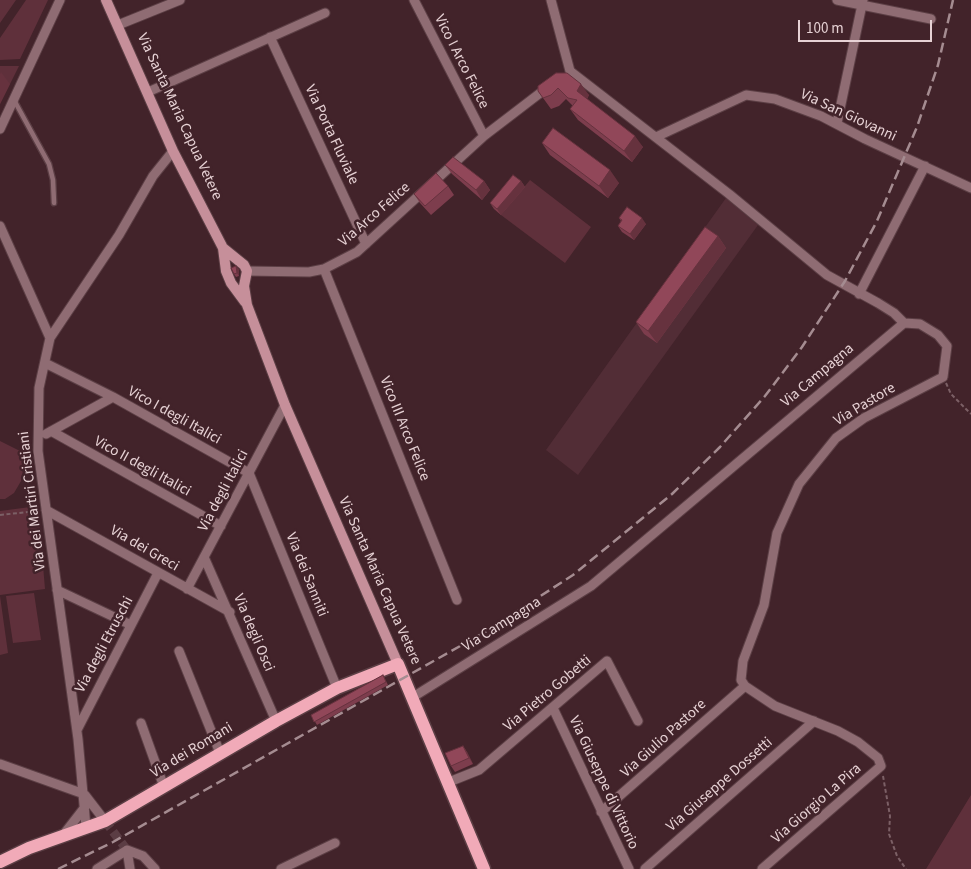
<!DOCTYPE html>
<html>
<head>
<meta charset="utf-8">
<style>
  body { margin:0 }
  #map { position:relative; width:971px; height:869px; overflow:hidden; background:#42232a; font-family:"Source Sans 3",sans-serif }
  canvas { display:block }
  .scale { position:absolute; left:798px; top:20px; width:134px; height:22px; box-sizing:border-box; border:2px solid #e7d2d5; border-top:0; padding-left:6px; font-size:15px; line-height:18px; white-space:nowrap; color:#e7d2d5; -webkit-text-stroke:4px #42232a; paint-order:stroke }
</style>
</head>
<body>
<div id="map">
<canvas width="971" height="869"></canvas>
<div class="scale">100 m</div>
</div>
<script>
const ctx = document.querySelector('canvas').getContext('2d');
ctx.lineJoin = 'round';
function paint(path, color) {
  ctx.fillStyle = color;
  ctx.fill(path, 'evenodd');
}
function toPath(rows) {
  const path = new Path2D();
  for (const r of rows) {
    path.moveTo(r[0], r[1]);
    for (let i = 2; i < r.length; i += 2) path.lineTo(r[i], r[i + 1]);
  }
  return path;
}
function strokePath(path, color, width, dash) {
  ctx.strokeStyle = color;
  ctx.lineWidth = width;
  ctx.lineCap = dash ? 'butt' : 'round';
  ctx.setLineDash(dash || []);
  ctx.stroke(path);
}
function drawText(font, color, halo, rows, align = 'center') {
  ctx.font = font + ' "Source Sans 3",sans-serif';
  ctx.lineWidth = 5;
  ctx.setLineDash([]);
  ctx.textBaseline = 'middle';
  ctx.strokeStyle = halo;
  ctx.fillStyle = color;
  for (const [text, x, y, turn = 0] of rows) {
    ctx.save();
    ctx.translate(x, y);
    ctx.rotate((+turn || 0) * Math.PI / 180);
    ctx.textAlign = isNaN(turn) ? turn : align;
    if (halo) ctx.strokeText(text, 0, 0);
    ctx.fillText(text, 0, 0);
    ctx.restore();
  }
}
const built = toPath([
  [726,198,758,225,578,475,546,450]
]);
const green = toPath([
  [0,0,16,0,0,23],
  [26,0,48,0,20,59,0,60,0,38],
  [0,66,19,66,0,104],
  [530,180,591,227,565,263,501,215],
  [0,441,20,451,24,465,21,481,14,493,5,499,0,499],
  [38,506,45,589,0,595,0,511],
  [34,593,41,640,13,643,6,596],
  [0,596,8,653,0,655],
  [971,795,971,869,926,869]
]);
const streetTunnel = toPath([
  [105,821,127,850]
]);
const path = toPath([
  [946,383,951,394,971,414],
  [0,515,37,511],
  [883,776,890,816,889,834,897,856,906,869]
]);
const lane = toPath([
  [14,100,49,164,53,180,54,203]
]);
const street = toPath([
  [414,0,484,136],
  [551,0,570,71],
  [837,0,931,19],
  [118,25,180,0],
  [270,37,366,244],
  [148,92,325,13],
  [837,123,863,0],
  [0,129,60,0],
  [656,137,746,95,775,99,821,116,865,139,971,188],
  [0,226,50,338],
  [324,269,457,600],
  [247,271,309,272,324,269,357,252,484,136,548,87],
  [859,294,925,166],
  [45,363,113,397,46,434],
  [113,397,249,473,337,688],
  [51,431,221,526],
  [46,510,230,612],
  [204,557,276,721],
  [187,589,285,405],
  [57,590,131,625],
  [179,651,220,753],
  [745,686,741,680,743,661,764,605,777,533,799,484,836,438,864,418,943,377,947,346,938,335,920,324,904,323],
  [745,686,775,706,838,731,858,742,878,758,881,766,762,869],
  [413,697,591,586,904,323,894,313,878,303,827,275,729,194,570,71],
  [553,708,629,869],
  [141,723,164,787],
  [77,730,158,573],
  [0,764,84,794],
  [449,782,479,770,607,661,638,721],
  [85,795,105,821],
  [601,812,745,686],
  [86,827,78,739,38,451,39,388,50,338,119,235,153,176,173,151],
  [64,834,85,807],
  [127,850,143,856,155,869],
  [127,850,130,869],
  [97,869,127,850],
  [281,869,335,843],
  [645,869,814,721]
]);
const secondary = toPath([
  [106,0,173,151,223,248,244,265,247,271,244,286,247,305,285,405,398,664],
  [223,248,226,271,231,283,245,302]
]);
const primary = toPath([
  [0,862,29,848,105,821,276,721,337,688,398,664,484,869]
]);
const rail = toPath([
  [58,869,113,842,485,632,573,575,672,494,720,447,765,396,802,347,845,281,877,221,917,127,938,65,953,0]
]);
const wall = toPath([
  [556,73,589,95,587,99,643,147,632,162,578,120,570,109,573,106,566,99,559,106,551,109,538,91],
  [542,143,619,183,608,198,550,155],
  [445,165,484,181,490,190,482,200,452,174],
  [521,181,525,187,501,215,494,209,490,203],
  [448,186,454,195,431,215,420,203,414,194],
  [619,218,646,224,634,240,622,232,618,226,621,221],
  [718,236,726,248,657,343,644,334,636,322],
  [239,269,239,276,236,277,234,274],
  [383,675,388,685,317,725,311,715],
  [463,746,467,752,473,764,455,772,451,766]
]);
const shadedWall = toPath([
  [1,72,10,84,0,104,0,74],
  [581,84,589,95,585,102,577,91],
  [635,136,643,147,632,162,624,151],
  [610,170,619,183,608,198,599,186],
  [484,181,490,190,482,200,476,190],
  [521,181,525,187,501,215,497,209],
  [642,218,646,224,634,240,630,234],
  [718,236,726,248,657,343,648,331],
  [236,266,239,269,239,276,237,273],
  [463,746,467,752,473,764,469,758]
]);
const building = toPath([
  [556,73,567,73,581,84,577,91,635,136,624,151,570,109,577,100,568,98,558,88,551,95,543,98,538,91,538,86,556,73],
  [553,128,610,170,599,186,542,143,553,128],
  [453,157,484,181,476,190,445,165,453,157],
  [436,173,448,186,425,206,414,194,436,173],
  [513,175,521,181,497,209,490,203,513,175],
  [627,207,642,218,630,234,618,226,622,220,619,218,627,207],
  [705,227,718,236,648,331,636,322,705,227],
  [236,266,237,273,234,274,231,268,236,266],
  [383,675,386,682,314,722,311,715,383,675],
  [463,746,469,758,451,766,445,753,463,746]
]);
const streetNames = [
  ["Vico I Arco Felice",461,62,63],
  ["Via San Giovanni",848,116,25],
  ["Via Santa Maria Capua Vetere",179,117,65],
  ["Via Porta Fluviale",331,135,65],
  ["Via Arco Felice",375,215,-41],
  ["Via Campagna",818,376,-40],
  ["Via Pastore",865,405,-31],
  ["Vico I degli Italici",174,416,29],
  ["Vico III Arco Felice",404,429,68],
  ["Vico II degli Italici",142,467,29],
  ["Via degli Italici",224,491,-62],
  ["Via dei Martiri Cristiani",33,501,-97],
  ["Via dei Greci",144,549,30],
  ["Via dei Sanniti",306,575,68],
  ["Via Santa Maria Capua Vetere",379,581,66],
  ["Via Campagna",502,625,-32],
  ["Via degli Osci",253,633,67],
  ["Via degli Etruschi",105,645,-62],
  ["Via Pietro Gobetti",548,694,-40],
  ["Via Giulio Pastore",664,739,-42],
  ["Via dei Romani",192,751,-31],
  ["Via Giuseppe di Vittorio",603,783,65],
  ["Via Giuseppe Dossetti",720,785,-41],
  ["Via Giorgio La Pira",817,804,-41]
];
paint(built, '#522d36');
paint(green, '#5f303b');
strokePath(streetTunnel, '#5b3d44', 9, [9, 4.5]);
strokePath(lane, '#5c3f45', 7);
strokePath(street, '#5c3f45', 11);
strokePath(secondary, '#5c3f45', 12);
strokePath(primary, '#5c3f45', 15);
strokePath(path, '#7c6066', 2, [4, 2.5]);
strokePath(lane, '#8f6c73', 4.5);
strokePath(street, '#8f6c73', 9);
strokePath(secondary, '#c68f9a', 10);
strokePath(primary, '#f1aab8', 12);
strokePath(rail, '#a58c91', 2.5, [10, 5]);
paint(wall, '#7d3d4d');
paint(shadedWall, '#66323e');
paint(building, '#914759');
strokePath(building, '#66323e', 1);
drawText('15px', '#e7d2d5', '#42232a', streetNames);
</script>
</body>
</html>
